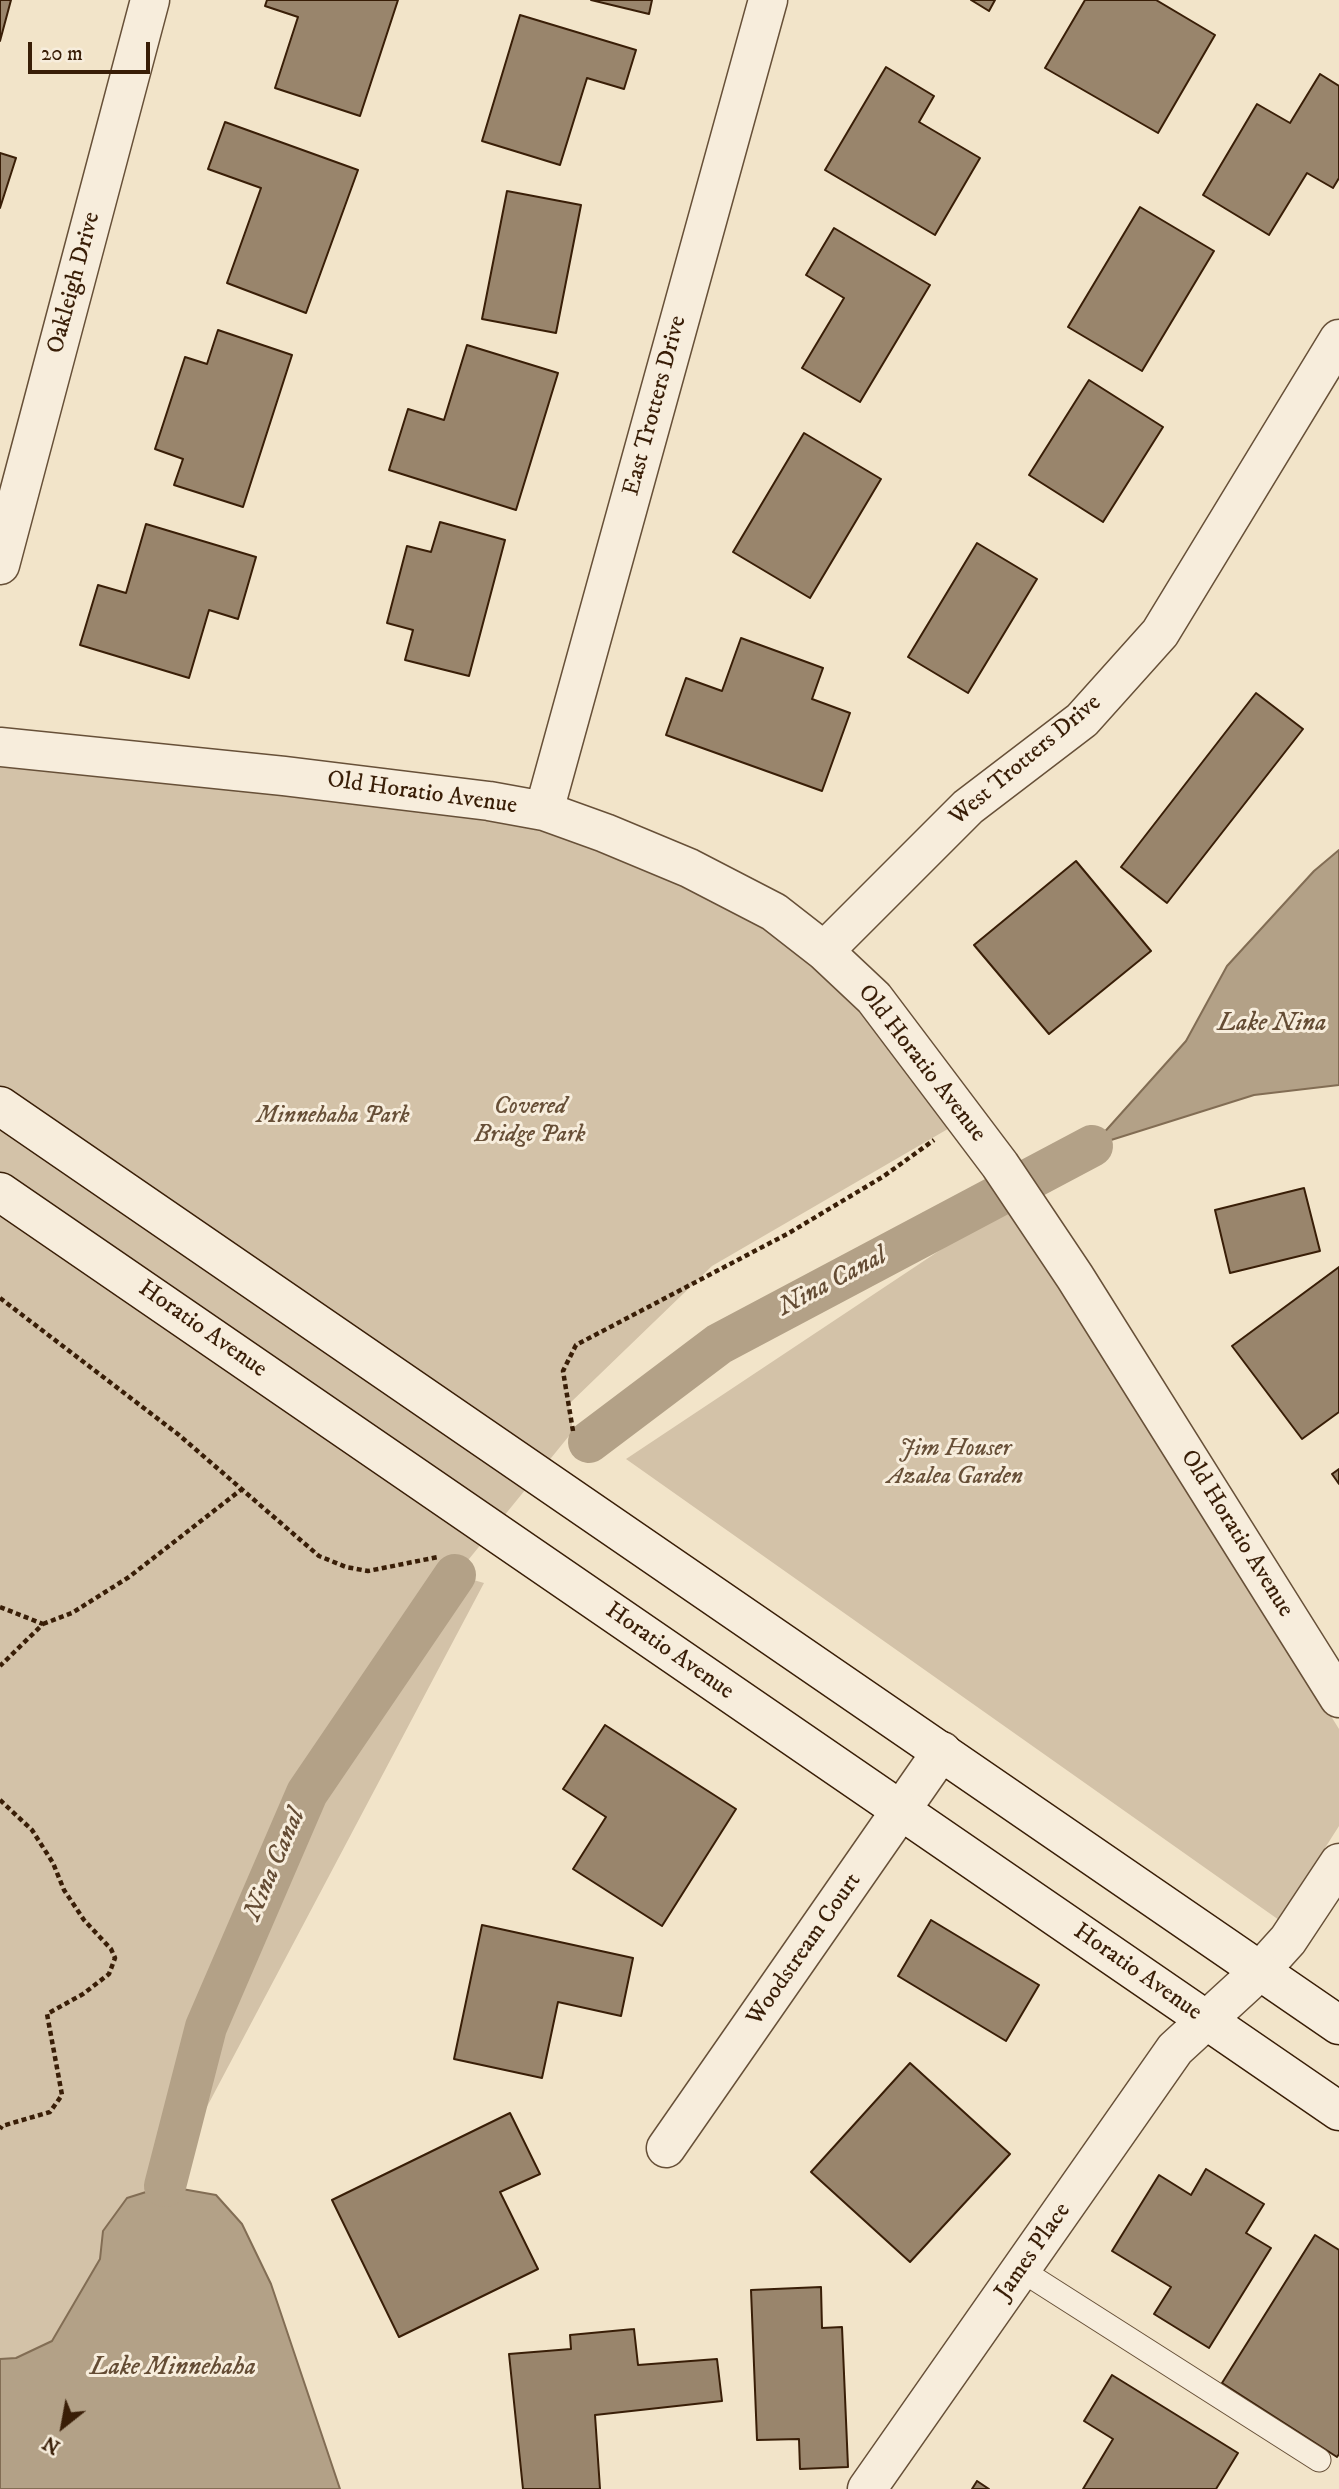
<!DOCTYPE html>
<html>
<head>
<meta charset="utf-8">
<style>
  body { margin:0 }
  #map { position:relative; width:1339px; height:2489px; overflow:hidden; background:#f2e4c9; font-family:"IM FELL DW Pica",serif }
  canvas { display:block }
  .north { position:absolute; left:28px; top:2391px; width:70px; height:70px; -webkit-text-stroke:5px #f7eddc; paint-order:stroke; rotate:211deg; font-size:19px; font-weight:700; line-height:28px; text-align:center; color:#391e07 }
  .north::after { content:''; display:block; margin:auto; width:24px; height:32px; background:#391e07; clip-path:polygon(50% 0,100% 100%,50% 72%,0 100%) }
  .scale { position:absolute; left:28px; top:42px; width:122px; height:32px; box-sizing:border-box; border:4px solid #391e07; border-top:0; padding-left:9px; font-size:21px; line-height:24px; white-space:nowrap; color:#391e07; -webkit-text-stroke:5px #f7eddc; paint-order:stroke }
</style>
</head>
<body>
<div id="map">
<canvas width="1339" height="2489"></canvas>
<div class="north">N</div>
<div class="scale">20 m</div>
</div>
<script>
const ctx = document.querySelector('canvas').getContext('2d');
ctx.lineJoin = 'round';
function paint(path, color) {
  ctx.fillStyle = color;
  ctx.fill(path, 'evenodd');
}
function toPath(rows) {
  const path = new Path2D();
  for (const r of rows) {
    path.moveTo(r[0], r[1]);
    for (let i = 2; i < r.length; i += 2) path.lineTo(r[i], r[i + 1]);
  }
  return path;
}
function strokePath(path, color, width, dash) {
  ctx.strokeStyle = color;
  ctx.lineWidth = width;
  ctx.lineCap = dash ? 'butt' : 'round';
  ctx.setLineDash(dash || []);
  ctx.stroke(path);
}
function drawText(font, color, halo, rows, align = 'center') {
  ctx.font = font + ' "IM FELL DW Pica",serif';
  ctx.lineWidth = 6;
  ctx.setLineDash([]);
  ctx.textBaseline = 'middle';
  ctx.strokeStyle = halo;
  ctx.fillStyle = color;
  for (const [text, x, y, turn = 0] of rows) {
    ctx.save();
    ctx.translate(x, y);
    ctx.rotate((+turn || 0) * Math.PI / 180);
    ctx.textAlign = isNaN(turn) ? turn : align;
    if (halo) ctx.strokeText(text, 0, 0);
    ctx.fillText(text, 0, 0);
    ctx.restore();
  }
}
const green = toPath([
  [0,747,489,801,774,912,965,1119,712,1266,569,1404,573,1431,456,1575,484,1583,165,2186,127,2198,104,2231,100,2259,52,2341,16,2358,0,2359],
  [1011,1203,1339,1729,1339,1826,1279,1920,626,1459]
]);
const water = toPath([
  [1339,850,1339,1085,1254,1095,1092,1146,1186,1041,1227,966,1314,871,1339,850],
  [165,2186,216,2195,242,2224,271,2284,340,2489,0,2489,0,2359,16,2358,52,2341,100,2259,103,2231,127,2198,165,2186]
]);
const canal = toPath([
  [589,1442,719,1344,1092,1146],
  [165,2186,206,2027,307,1793,455,1575]
]);
const building = toPath([
  [0,0,11,0,0,41,0,0],
  [267,0,398,0,360,116,275,88,298,17,265,6,267,0],
  [591,0,652,0,649,14,591,0],
  [971,0,995,0,989,11,971,0],
  [1085,0,1156,0,1215,35,1158,133,1045,68,1085,0],
  [520,15,636,50,624,89,587,78,560,165,482,141,520,15],
  [886,67,934,96,919,122,980,158,935,235,825,170,886,67],
  [1320,74,1339,86,1339,178,1333,188,1307,173,1269,235,1203,195,1257,104,1290,123,1320,74],
  [225,122,358,170,306,313,227,283,261,188,208,169,225,122],
  [0,153,16,158,0,208,0,153],
  [507,191,581,205,556,333,482,319,507,191],
  [1140,207,1214,251,1142,371,1068,327,1140,207],
  [834,228,930,285,860,402,802,368,844,298,806,275,834,228],
  [218,330,292,355,243,507,174,485,183,459,155,449,185,357,207,364,218,330],
  [467,345,558,373,516,510,389,470,408,409,444,420,467,345],
  [1089,380,1163,427,1103,522,1029,475,1089,380],
  [804,433,881,479,810,598,733,552,804,433],
  [440,522,505,540,469,676,405,660,413,630,387,623,407,546,431,552,440,522],
  [146,524,256,557,238,619,209,610,189,678,80,645,98,585,126,593,146,524],
  [977,543,1037,579,968,693,908,657,977,543],
  [741,638,823,668,812,699,850,713,822,791,666,735,686,678,722,691,741,638],
  [1256,693,1303,729,1167,903,1121,867,1256,693],
  [1076,861,1151,951,1049,1034,974,945,1076,861],
  [1304,1188,1320,1251,1230,1273,1215,1210,1304,1188],
  [1339,1267,1339,1412,1302,1439,1232,1346,1339,1267],
  [1339,1469,1339,1484,1332,1474,1339,1469],
  [605,1725,736,1809,662,1926,573,1869,606,1817,563,1789,605,1725],
  [931,1920,1039,1985,1006,2041,898,1976,931,1920],
  [482,1925,633,1958,621,2016,558,2002,542,2078,454,2059,482,1925],
  [910,2063,1010,2154,910,2262,811,2172,910,2063],
  [510,2113,540,2174,500,2192,538,2269,399,2337,332,2200,510,2113],
  [1206,2169,1264,2204,1246,2233,1271,2248,1209,2348,1154,2314,1171,2287,1112,2251,1159,2175,1191,2195,1206,2169],
  [1315,2235,1339,2250,1339,2454,1337,2457,1222,2383,1315,2235],
  [821,2287,822,2328,842,2327,848,2467,800,2469,799,2439,757,2440,751,2290,821,2287],
  [634,2329,638,2365,717,2359,722,2401,595,2415,600,2489,523,2489,509,2354,571,2349,570,2335,634,2329],
  [1112,2375,1238,2453,1216,2489,1083,2489,1113,2439,1084,2421,1112,2375],
  [977,2481,989,2489,972,2489,977,2481]
]);
const path = toPath([
  [0,1298,179,1435,319,1556,346,1567,368,1571,438,1557],
  [573,1431,563,1371,576,1345,789,1233,884,1176,934,1140],
  [0,1607,43,1624,0,1666],
  [43,1624,72,1613,129,1577,242,1489],
  [0,1800,32,1830,53,1863,64,1890,84,1920,111,1949,115,1958,109,1974,83,1994,47,2014,62,2095,50,2112,2,2126,0,2129]
]);
const service = toPath([
  [1021,2270,1319,2460]
]);
const minor = toPath([
  [0,565,150,0],
  [0,747,284,776,489,801,544,811,605,833,689,868,774,912,824,951,874,998,1000,1165,1075,1277,1339,1698],
  [544,811,768,0],
  [824,951,968,807,1082,720,1160,633,1339,339],
  [666,2148,942,1751],
  [867,2489,1175,2049,1260,1971,1288,1940,1339,1863]
]);
const secondary = toPath([
  [0,1106,1339,2025],
  [0,1192,1339,2111]
]);
const streetNames = [
  ["Oakleigh Drive",75,283,-75],
  ["East Trotters Drive",656,406,-75],
  ["West Trotters Drive",1026,761,-40],
  ["Old Horatio Avenue",422,794,8],
  ["Old Horatio Avenue",921,1064,52],
  ["Horatio Avenue",202,1330,35],
  ["Old Horatio Avenue",1236,1534,58],
  ["Horatio Avenue",669,1652,35],
  ["Woodstream Court",805,1950,-55],
  ["Horatio Avenue",1137,1973,35],
  ["James Place",1034,2252,-55]
];
const parkNames = [
  ["Covered",530,1108],
  ["Bridge Park",530,1136],
  ["Minnehaha Park",333,1117],
  ["Jim Houser",955,1450],
  ["Azalea Garden",955,1478]
];
const waterNames = [
  ["Lake Nina",1272,1025],
  ["Nina Canal",833,1283,-28],
  ["Nina Canal",276,1865,-67],
  ["Lake Minnehaha",173,2369]
];
paint(green, '#d3c2a8');
paint(water, '#b3a187');
strokePath(water, '#826d54', 2);
strokePath(canal, '#b3a187', 42);
paint(building, '#99856c');
strokePath(building, '#391e07', 2);
strokePath(service, '#675038', 25);
strokePath(minor, '#675038', 41);
strokePath(secondary, '#391e07', 41);
strokePath(path, '#391e07', 4.5, [5, 3.5]);
strokePath(service, '#f7eddc', 23);
strokePath(minor, '#f7eddc', 38);
strokePath(secondary, '#f7eddc', 38);
drawText('24px', '#391e07', '#f7eddc', streetNames);
drawText('italic 24px', '#674f37', '#f7eddc', parkNames);
drawText('italic 26px', '#644c34', '#f7eddc', waterNames);
</script>
</body>
</html>
